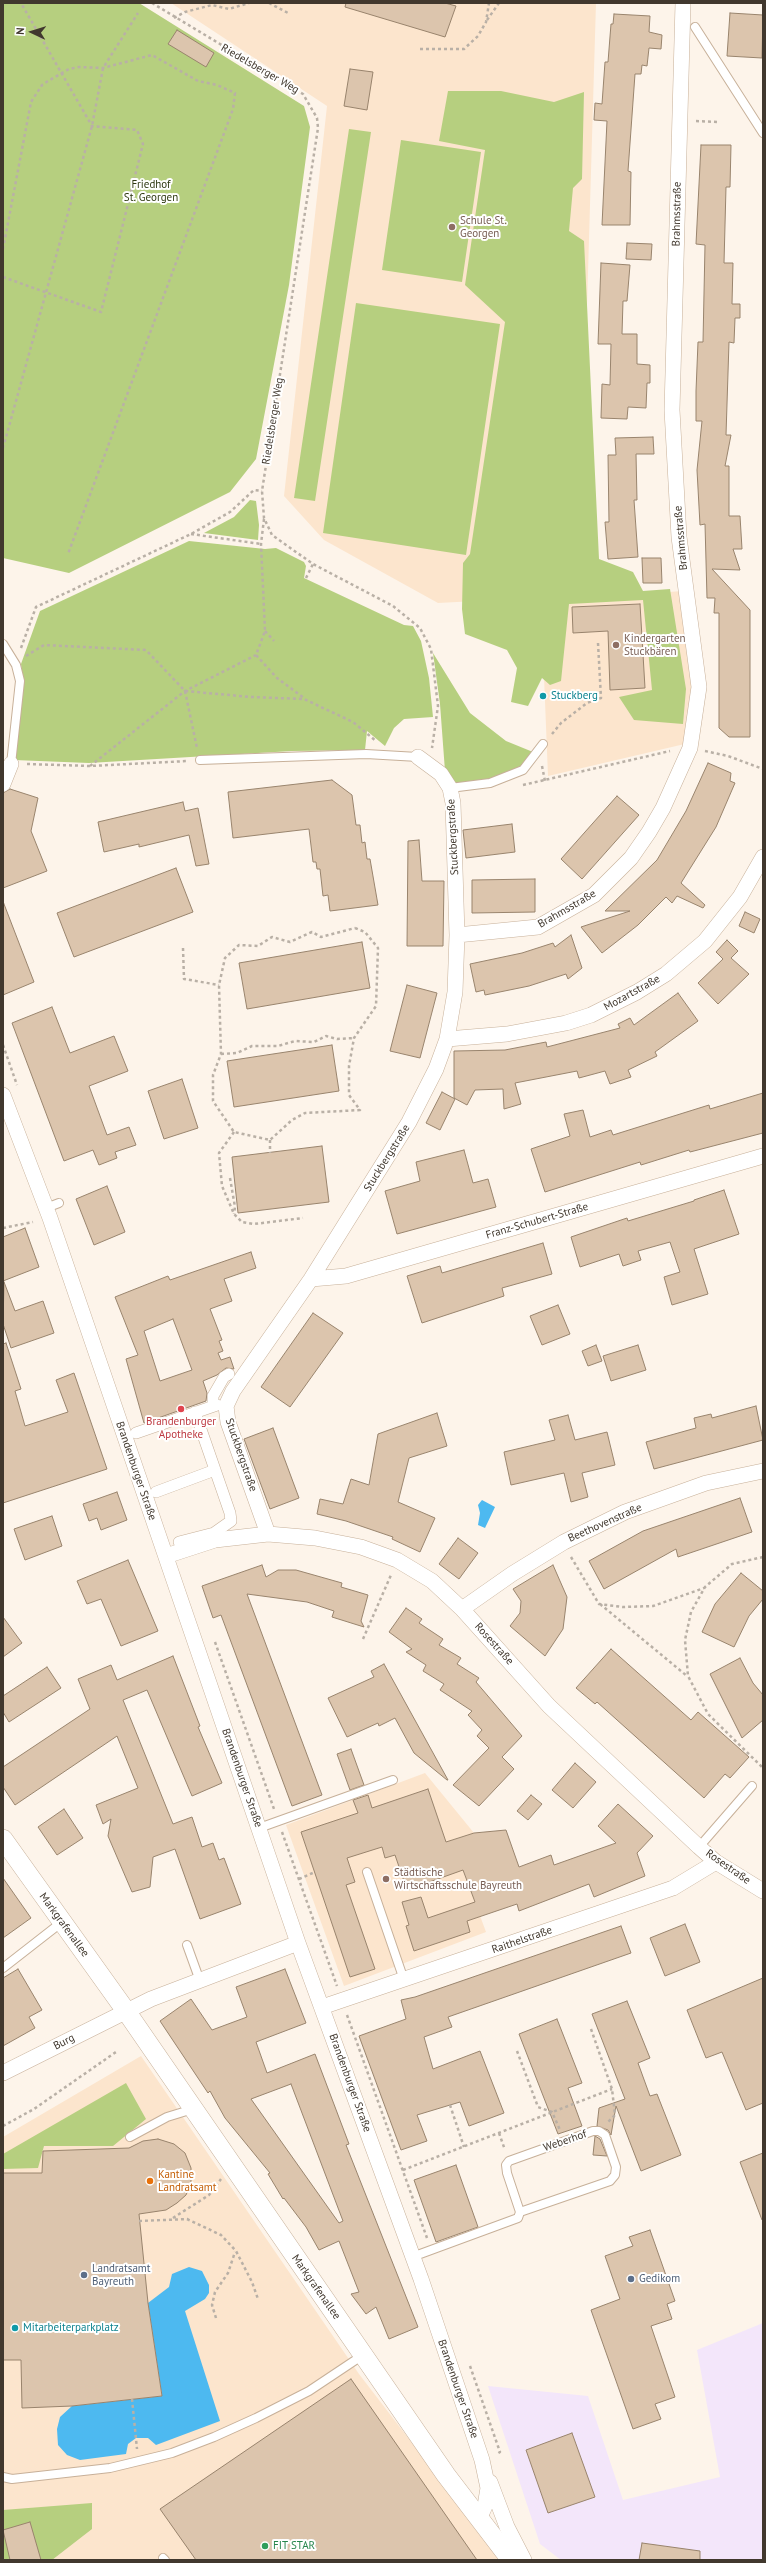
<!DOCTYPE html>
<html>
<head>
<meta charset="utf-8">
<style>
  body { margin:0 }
  #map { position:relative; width:766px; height:2563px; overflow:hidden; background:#fdf4ea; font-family:"PT Sans",sans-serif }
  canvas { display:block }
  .frame { position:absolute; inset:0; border:4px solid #41382e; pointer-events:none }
  .north { position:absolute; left:12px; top:12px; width:40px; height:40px; -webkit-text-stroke:3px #fff; paint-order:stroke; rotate:274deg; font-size:11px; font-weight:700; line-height:16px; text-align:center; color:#41382e }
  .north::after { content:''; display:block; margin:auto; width:14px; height:18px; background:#41382e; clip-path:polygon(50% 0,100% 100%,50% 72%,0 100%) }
</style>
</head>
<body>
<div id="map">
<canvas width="766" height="2563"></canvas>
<div class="frame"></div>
<div class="north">N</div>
</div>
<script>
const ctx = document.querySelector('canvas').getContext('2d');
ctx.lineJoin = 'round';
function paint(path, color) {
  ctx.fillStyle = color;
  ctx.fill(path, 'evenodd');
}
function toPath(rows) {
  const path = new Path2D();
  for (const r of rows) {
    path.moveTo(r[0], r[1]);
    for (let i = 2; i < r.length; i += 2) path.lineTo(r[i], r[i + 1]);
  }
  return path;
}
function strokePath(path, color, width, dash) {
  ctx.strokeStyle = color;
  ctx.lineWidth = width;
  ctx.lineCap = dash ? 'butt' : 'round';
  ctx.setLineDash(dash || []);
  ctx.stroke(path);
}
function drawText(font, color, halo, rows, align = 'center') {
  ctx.font = font + ' "PT Sans",sans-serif';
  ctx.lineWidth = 4;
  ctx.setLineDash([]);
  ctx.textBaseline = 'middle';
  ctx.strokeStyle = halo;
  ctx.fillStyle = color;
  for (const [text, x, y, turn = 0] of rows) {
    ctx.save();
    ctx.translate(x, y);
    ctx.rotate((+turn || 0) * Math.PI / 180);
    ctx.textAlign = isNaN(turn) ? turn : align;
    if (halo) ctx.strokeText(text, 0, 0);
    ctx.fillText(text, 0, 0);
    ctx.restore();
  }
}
const built = toPath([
  [171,3,596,3,587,306,589,595,438,603,324,540,284,496,327,106],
  [682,591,694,689,689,743,548,776,541,602],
  [425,1773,474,1833,452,1840,486,1932,344,1986,286,1825],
  [141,2056,359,2374,502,2560,3,2560,3,2137]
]);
const industrial = toPath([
  [763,2323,763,2560,561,2560,540,2544,488,2386,588,2396,623,2500,720,2477,697,2350]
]);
const green = toPath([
  [3,3,139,3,304,106,310,127,289,285,256,459,230,492,69,573,3,558],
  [448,91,501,91,554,102,584,92,582,179,573,188,569,231,584,241,599,559,633,572,643,591,670,589,686,689,683,724,634,720,619,697,652,690,643,600,569,604,561,681,550,685,542,678,528,706,511,702,517,668,507,650,465,634,462,609,463,563,470,554,505,322,465,285,485,150,439,141],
  [349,129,371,132,315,501,294,498],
  [401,140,481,152,462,282,382,270],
  [356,303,500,324,466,555,323,533],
  [250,500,256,501,259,525,258,540,204,533,234,517],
  [189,541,265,549,276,548,304,562,306,566,304,578,404,625,413,626,421,641,429,678,433,717,404,719,394,728,385,746,367,731,365,750,292,751,89,763,14,760,23,682,21,664,40,611],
  [433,653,470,713,506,741,533,752,521,768,489,779,456,783,445,771,440,704],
  [126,2083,146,2119,113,2146,44,2146,38,2168,3,2169,3,2154],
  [92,2503,92,2529,52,2560,3,2560,3,2510]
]);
const water = toPath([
  [482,1500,495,1507,485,1528,478,1525,480,1513,478,1505],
  [189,2267,202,2271,209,2285,209,2293,205,2299,185,2311,220,2421,156,2445,148,2438,136,2438,128,2444,126,2454,80,2460,67,2455,58,2445,57,2429,60,2417,72,2406,162,2396,148,2303,169,2287,172,2274]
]);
const building = toPath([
  [346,3,445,3,456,6,445,37,345,7,346,3],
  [730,13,763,15,762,58,727,56,730,13],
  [614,14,650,16,649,32,662,35,661,49,649,48,647,66,642,65,641,74,635,74,628,171,631,172,630,225,602,225,607,121,594,120,595,103,602,104,605,62,608,62,611,24,613,24,614,14],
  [177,30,214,53,206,67,168,44,177,30],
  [350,69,373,72,367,110,344,106,350,69],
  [701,145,731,145,730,187,726,187,724,263,733,263,732,304,740,304,740,318,735,318,734,343,729,342,726,435,731,435,725,466,729,466,729,516,740,516,742,549,733,549,740,570,712,569,750,610,750,737,729,737,719,728,719,613,714,613,715,598,707,598,705,524,700,525,697,470,702,421,696,421,696,391,698,342,703,342,705,245,696,244,701,145],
  [627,243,652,244,651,260,626,259,627,243],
  [601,263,630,265,627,301,623,301,622,334,637,334,637,364,650,365,650,383,647,383,646,408,628,407,627,419,601,418,602,384,610,385,611,344,598,344,601,263],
  [653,437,654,454,636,454,637,500,634,500,638,557,608,559,605,522,609,522,608,455,616,455,615,438,653,437],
  [642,558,661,558,662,583,643,583,642,558],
  [640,604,645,688,610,690,608,631,573,633,572,607,640,604],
  [708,763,731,773,730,781,735,783,716,827,681,883,705,905,703,908,677,896,672,903,666,897,638,925,602,953,581,927,630,911,605,911,657,860,686,811,708,763],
  [332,780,352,795,356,825,360,825,362,843,365,842,367,859,370,859,378,905,330,911,328,895,323,896,320,869,317,869,316,862,313,862,309,829,233,838,228,792,332,780],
  [10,789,38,798,31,831,47,871,3,888,3,793,10,789],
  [617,796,639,815,582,879,561,859,617,796],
  [183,802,185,811,198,808,209,864,196,866,189,835,139,847,139,844,104,852,98,822,183,802],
  [512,824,515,852,466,858,463,830,512,824],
  [419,840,422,881,444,881,443,946,407,946,408,841,419,840],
  [176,868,193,912,74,957,57,913,176,868],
  [535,879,535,912,472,913,472,880,535,879],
  [4,904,34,982,3,995,3,905,4,904],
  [745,912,760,919,754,933,739,926,745,912],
  [571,935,582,968,568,979,566,974,529,986,485,995,484,990,476,992,470,964,522,953,553,943,555,947,571,935],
  [727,940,738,951,731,958,749,974,718,1004,698,983,723,959,716,952,727,940],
  [362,942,370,988,247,1009,239,963,362,942],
  [407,985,437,993,420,1058,390,1051,407,985],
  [678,993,698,1021,655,1052,657,1056,628,1070,631,1077,610,1084,605,1071,579,1078,577,1071,515,1083,521,1104,504,1109,503,1089,475,1090,467,1105,454,1098,454,1051,505,1050,546,1042,547,1047,620,1028,618,1024,630,1018,634,1025,678,993],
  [52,1007,70,1053,114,1036,128,1071,89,1086,107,1135,129,1127,136,1145,115,1152,117,1158,99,1165,93,1150,64,1161,12,1023,52,1007],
  [332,1045,339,1091,234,1107,227,1061,332,1045],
  [182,1079,198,1128,164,1139,148,1091,182,1079],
  [442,1092,455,1099,440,1130,426,1123,442,1092],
  [763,1093,763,1133,690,1152,689,1150,641,1165,640,1162,545,1192,531,1149,570,1136,564,1114,583,1110,590,1137,611,1130,613,1135,709,1105,710,1109,763,1093],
  [322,1146,329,1202,238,1213,232,1157,322,1146],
  [464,1150,473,1183,488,1179,496,1207,397,1234,385,1191,420,1181,416,1162,464,1150],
  [107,1186,125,1232,94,1245,76,1199,107,1186],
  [724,1190,739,1234,694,1249,708,1294,672,1305,664,1277,680,1272,670,1242,638,1251,641,1260,623,1266,619,1254,580,1267,571,1237,627,1218,628,1221,694,1201,694,1200,724,1190],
  [25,1228,39,1267,3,1281,3,1237,25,1228],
  [543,1243,552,1274,502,1288,504,1296,422,1323,407,1276,440,1266,442,1273,543,1243],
  [251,1252,256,1268,224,1279,232,1301,210,1309,222,1340,219,1341,223,1351,218,1353,221,1360,230,1357,234,1369,226,1368,217,1375,203,1381,207,1393,206,1401,144,1423,126,1359,138,1355,115,1297,168,1276,170,1280,251,1252],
  [173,1319,192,1370,160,1381,144,1331,173,1319],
  [4,1282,15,1311,43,1301,54,1333,11,1348,3,1324,4,1282],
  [558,1305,570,1334,542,1345,530,1316,558,1305],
  [313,1313,343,1333,290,1407,261,1387,313,1313],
  [6,1343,21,1389,15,1391,25,1426,68,1412,56,1380,74,1373,107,1469,3,1503,3,1344,6,1343],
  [596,1345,602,1361,588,1366,582,1351,596,1345],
  [638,1345,646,1370,611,1381,603,1356,638,1345],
  [756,1406,763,1440,654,1469,646,1442,696,1428,694,1418,711,1414,712,1418,756,1406],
  [437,1413,447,1446,409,1458,398,1502,435,1518,420,1552,392,1539,393,1537,346,1521,317,1514,320,1499,343,1504,351,1479,369,1485,378,1434,437,1413],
  [568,1415,575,1440,607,1432,615,1465,582,1473,588,1497,571,1502,564,1473,511,1485,504,1452,555,1440,549,1420,568,1415],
  [273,1428,299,1498,270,1509,244,1439,273,1428],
  [117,1492,127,1520,101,1530,97,1518,89,1521,83,1504,117,1492],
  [740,1498,752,1532,678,1557,676,1549,604,1589,589,1561,643,1531,740,1498],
  [52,1516,62,1546,25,1560,14,1529,52,1516],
  [458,1538,478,1553,459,1579,439,1564,458,1538],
  [128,1560,158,1631,121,1646,101,1599,87,1604,77,1581,128,1560],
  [262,1565,266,1577,278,1570,296,1570,342,1583,341,1587,368,1595,361,1621,364,1627,332,1617,334,1611,307,1602,247,1594,322,1795,292,1806,221,1615,213,1618,202,1586,262,1565],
  [553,1565,567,1597,563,1629,545,1656,510,1626,520,1613,521,1601,513,1589,553,1565],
  [741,1573,763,1591,763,1599,749,1616,734,1647,702,1632,715,1604,741,1573],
  [406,1608,422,1619,419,1623,443,1639,439,1645,461,1658,457,1664,479,1678,476,1682,522,1736,502,1757,514,1769,479,1806,453,1785,489,1748,477,1736,482,1730,468,1715,472,1711,440,1690,444,1684,423,1671,426,1665,406,1652,412,1649,389,1632,406,1608],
  [3,1617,22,1643,3,1657,3,1617],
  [611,1649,691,1720,698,1712,749,1757,730,1778,725,1774,704,1798,597,1702,595,1704,576,1688,611,1649],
  [173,1656,200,1726,198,1727,222,1783,192,1796,147,1690,123,1700,173,1824,192,1817,202,1847,213,1843,219,1860,224,1858,241,1904,200,1919,175,1849,153,1857,150,1887,132,1892,108,1836,111,1819,103,1824,96,1805,138,1788,117,1736,15,1805,3,1787,3,1767,90,1709,78,1679,111,1665,117,1680,173,1656],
  [740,1658,753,1683,763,1695,763,1720,742,1738,710,1674,740,1658],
  [384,1664,448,1780,447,1780,414,1753,395,1718,379,1726,378,1723,347,1737,328,1698,374,1677,371,1671,384,1664],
  [47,1667,61,1688,9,1722,3,1712,3,1696,47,1667],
  [351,1749,364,1785,350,1790,337,1754,351,1749],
  [575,1763,596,1782,573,1808,552,1790,575,1763],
  [428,1789,446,1842,474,1833,506,1830,519,1867,551,1855,554,1865,616,1843,598,1826,618,1804,653,1836,637,1853,645,1876,594,1897,589,1884,519,1911,517,1904,467,1921,470,1932,414,1951,406,1926,409,1925,402,1902,421,1897,428,1918,475,1902,463,1870,407,1890,395,1855,385,1858,382,1847,347,1858,355,1882,346,1885,375,1969,350,1977,301,1832,358,1813,353,1800,368,1795,372,1808,428,1789],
  [531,1795,542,1804,528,1820,517,1811,531,1795],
  [64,1809,83,1838,57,1855,38,1827,64,1809],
  [3,1878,31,1918,3,1938,3,1878],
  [685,1924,700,1962,665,1976,650,1938,685,1924],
  [621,1926,631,1953,448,2017,452,2027,424,2037,433,2069,480,2051,504,2113,469,2126,460,2102,417,2115,427,2141,401,2150,359,2036,406,2019,401,2000,415,1997,621,1926],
  [18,1969,42,2010,29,2017,35,2028,3,2046,3,1978,18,1969],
  [285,1969,306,2023,256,2042,267,2073,315,2054,349,2144,346,2145,418,2327,389,2339,376,2307,366,2314,351,2294,359,2292,339,2241,319,2250,306,2227,284,2198,283,2199,268,2174,270,2173,225,2118,210,2091,208,2093,160,2021,191,1999,212,2030,247,2017,236,1987,285,1969],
  [291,2084,343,2221,339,2223,251,2099,291,2084],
  [763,1978,763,2103,746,2110,722,2052,706,2058,687,2010,763,1978],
  [627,2001,650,2058,638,2063,650,2096,657,2094,681,2155,641,2171,616,2106,611,2135,608,2130,597,2126,599,2108,625,2099,592,2014,627,2001],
  [557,2019,582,2083,568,2088,582,2126,558,2134,519,2034,557,2019],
  [595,2136,600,2139,607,2156,593,2155,595,2136],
  [158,2139,174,2144,185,2153,191,2168,191,2183,186,2195,177,2203,166,2210,139,2214,148,2303,162,2396,72,2406,22,2408,21,2360,3,2360,3,2173,42,2173,43,2151,129,2148,143,2141,158,2139],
  [763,2153,763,2220,762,2220,740,2162,763,2153],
  [456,2165,478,2227,436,2242,414,2180,456,2165],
  [650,2230,675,2301,667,2304,672,2319,651,2326,675,2397,655,2404,661,2419,633,2429,591,2310,620,2299,605,2256,633,2246,629,2237,650,2230],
  [351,2379,477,2560,196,2560,160,2509,351,2379],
  [572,2433,595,2497,548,2513,526,2450,572,2433],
  [30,2522,41,2560,10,2560,3,2530,30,2522],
  [642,2543,700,2551,700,2560,639,2560,642,2543]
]);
const path = toPath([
  [152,3,303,94,317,118,318,128,262,491,264,518,272,535,313,564,393,606,420,628,431,649,438,706,432,748],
  [269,3,290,14],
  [174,18,185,12,212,5,229,9,249,3],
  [487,20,499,3],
  [420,49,464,49,478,36,486,22,489,3],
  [696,121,718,122],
  [3,249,31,102,42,85,48,81,69,69,79,67,103,68,152,55,198,81,217,85,235,93,233,109,68,554],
  [3,277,101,312,143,144,137,130,92,126,21,3],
  [3,448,92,126,103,68,138,13],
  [264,519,261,544,265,631,256,655,277,678,304,698],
  [191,534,261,544],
  [306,578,313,564],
  [265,631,274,641],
  [21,648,36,607,191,534,230,512,254,490,262,491],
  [26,656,44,645,146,650,185,691,251,697,304,699,353,722,376,741],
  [185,691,197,748],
  [552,734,561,723,587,703,601,698,598,643],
  [705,751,728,756,763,769],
  [27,764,90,766,188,761],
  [90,766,185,691,256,655],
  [542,766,545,781],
  [523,785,670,751],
  [355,928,365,932,378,948,376,1006,354,1038,349,1066,349,1095,360,1110,305,1113,292,1120,270,1140,234,1132,213,1101,213,1075,221,1054,219,985,225,958,239,945,258,946,272,937,290,942,312,932,321,937,355,928],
  [183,948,184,979,219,985],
  [3,1045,17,1085],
  [221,1054,237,1053,252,1046,278,1046,295,1041,314,1042,326,1036,337,1039,354,1038],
  [234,1132,219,1153,222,1186,234,1214,242,1222,254,1224,303,1218],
  [270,1140,270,1153],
  [230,1178,235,1207,234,1214],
  [3,1228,33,1222],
  [571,1557,599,1604,623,1607,653,1606,704,1588],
  [763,1557,732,1564,705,1587,691,1612,685,1640,688,1676,708,1714,763,1768],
  [600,1604,687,1676],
  [363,1639,391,1575],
  [215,1642,274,1809],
  [282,1832,337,1986],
  [299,1879,315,1872],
  [347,2015,427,2238],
  [591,2029,612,2089,615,2115,608,2122],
  [517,2051,538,2107,552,2112,560,2130],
  [450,2105,464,2147],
  [3,2126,34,2109,116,2052],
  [499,2133,505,2150],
  [403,2170,612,2089],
  [173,2218,209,2195,221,2179],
  [139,2221,187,2219,221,2235,236,2251,252,2282,258,2299],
  [216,2318,212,2305,215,2292,228,2273,235,2252],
  [470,2366,500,2452,497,2454],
  [132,2399,137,2449]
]);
const service = toPath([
  [695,27,763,133],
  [3,644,16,665,20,681,11,764],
  [200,760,366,754,418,757],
  [450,788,490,783,523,770,543,744],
  [46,1208,59,1203],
  [259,1828,393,1780],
  [699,1847,752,1786],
  [367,1872,404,1980],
  [187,1945,200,1981],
  [3,1968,62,1922],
  [130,2137,167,2117,193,2109],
  [412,2257,518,2218,520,2212,610,2181,615,2175,616,2167,605,2135,599,2131,593,2131,509,2161,506,2165,507,2173,520,2212],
  [3,2477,12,2479,110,2468,172,2453,214,2437,256,2418,309,2391,363,2355],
  [163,2558,165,2560]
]);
const pedestrian = toPath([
  [213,1406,213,1396,224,1377,229,1374],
  [136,1433,217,1405],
  [156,1492,215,1470],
  [179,1542,214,1533,231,1521,230,1513,195,1412]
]);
const minor = toPath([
  [3,784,11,764],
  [457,935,538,927,594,895,631,858,649,832,663,808,690,748,699,687,679,537,672,410,683,3],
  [447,1039,507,1034,566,1023,591,1015,637,992,666,974,705,941,740,897,763,857],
  [3,1095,50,1218,298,1943,421,2279,482,2460,488,2488,485,2506,479,2519],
  [311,1279,346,1276,763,1156],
  [268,1534,228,1422,226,1406,233,1391,311,1279,409,1122,436,1069,447,1039,455,992,457,935,453,803,450,788,441,774,418,757],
  [166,1556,215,1540,268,1534,315,1538,361,1547,397,1560,432,1581,462,1609,549,1706,699,1847,716,1862,763,1891],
  [462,1609,512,1574,564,1542,625,1512,706,1483,763,1471],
  [322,2007,673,1888,716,1862],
  [3,2073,151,1999,298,1943],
  [490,2482,507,2527,524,2560]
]);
const tertiary = toPath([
  [3,1839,126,2011,446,2475,511,2560]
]);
const markers = [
  [452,227,4,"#8d6e63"],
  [616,645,4,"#8d6e63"],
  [543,696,4,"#0f9aa8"],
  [181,1409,4,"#e0444e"],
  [386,1879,4,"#8d6e63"],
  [150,2181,4,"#e8710a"],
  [84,2275,4,"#5c6f8a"],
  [631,2279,4,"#5c6f8a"],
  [15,2328,4,"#0f9aa8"],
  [265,2546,4,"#2e9e5b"]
];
const streetNames = [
  ["Riedelsberger Weg",260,69,30],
  ["Brahmsstraße",677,214,-89],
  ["Riedelsberger Weg",273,421,-81],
  ["Brahmsstraße",681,538,-95],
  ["Stuckbergstraße",453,837,-93],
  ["Brahmsstraße",567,909,-30],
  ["Mozartstraße",632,993,-29],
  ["Stuckbergstraße",387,1158,-58],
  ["Franz-Schubert-Straße",537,1221,-16],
  ["Stuckbergstraße",241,1455,71],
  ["Brandenburger Straße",136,1471,71],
  ["Beethovenstraße",605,1523,-24],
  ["Rosestraße",494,1644,48],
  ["Brandenburger Straße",242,1778,71],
  ["Rosestraße",728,1867,35],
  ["Markgrafenallee",64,1925,54],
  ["Raithelstraße",522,1940,-19],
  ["Burg",64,2042,-27],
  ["Brandenburger Straße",350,2083,70],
  ["Weberhof",565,2141,-19],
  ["Markgrafenallee",316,2287,55],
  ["Brandenburger Straße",458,2389,71]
];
const parkNames = [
  ["Friedhof",151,185],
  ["St. Georgen",151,198]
];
const educationNames = [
  ["Schule St.",460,221],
  ["Georgen",460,234],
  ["Kindergarten",624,639],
  ["Stuckbären",624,652],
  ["Städtische",394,1873],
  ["Wirtschaftsschule Bayreuth",394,1886]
];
const cultureNames = [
  ["Stuckberg",551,696],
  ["Mitarbeiterparkplatz",23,2328]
];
const healthNames = [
  ["Brandenburger",181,1422],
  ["Apotheke",181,1435]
];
const foodNames = [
  ["Kantine",158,2175],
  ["Landratsamt",158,2188]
];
const serviceNames = [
  ["Landratsamt",92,2269],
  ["Bayreuth",92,2282],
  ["Gedikom",639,2279]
];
const leisureNames = [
  ["FIT STAR",273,2546]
];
paint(built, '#fce5cd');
paint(industrial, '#f3e6fa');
paint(green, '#b6cf7f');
paint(water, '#4db9f0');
paint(building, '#dcc5ad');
strokePath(building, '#99846d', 1);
strokePath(service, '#c7b099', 10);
strokePath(pedestrian, '#c7b099', 12);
strokePath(minor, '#c7b099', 16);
strokePath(tertiary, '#c7b099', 20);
strokePath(path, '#b9b0a6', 2.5, [3, 3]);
strokePath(service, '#fff', 8);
strokePath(pedestrian, '#fff', 11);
strokePath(minor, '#fff', 15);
strokePath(tertiary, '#fff', 19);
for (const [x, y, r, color] of markers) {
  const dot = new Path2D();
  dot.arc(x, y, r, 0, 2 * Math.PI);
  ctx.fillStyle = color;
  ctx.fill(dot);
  strokePath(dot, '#fff', 1.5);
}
drawText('11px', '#41382e', '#fff', streetNames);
drawText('11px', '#303b13', '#fff', parkNames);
drawText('11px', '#785e54', '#fff', educationNames, 'left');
drawText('11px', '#0d838f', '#fff', cultureNames, 'left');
drawText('11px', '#be3a42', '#fff', healthNames);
drawText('11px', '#c56008', '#fff', foodNames, 'left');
drawText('11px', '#4e5e75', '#fff', serviceNames, 'left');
drawText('11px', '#27864d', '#fff', leisureNames, 'left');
</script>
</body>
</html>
